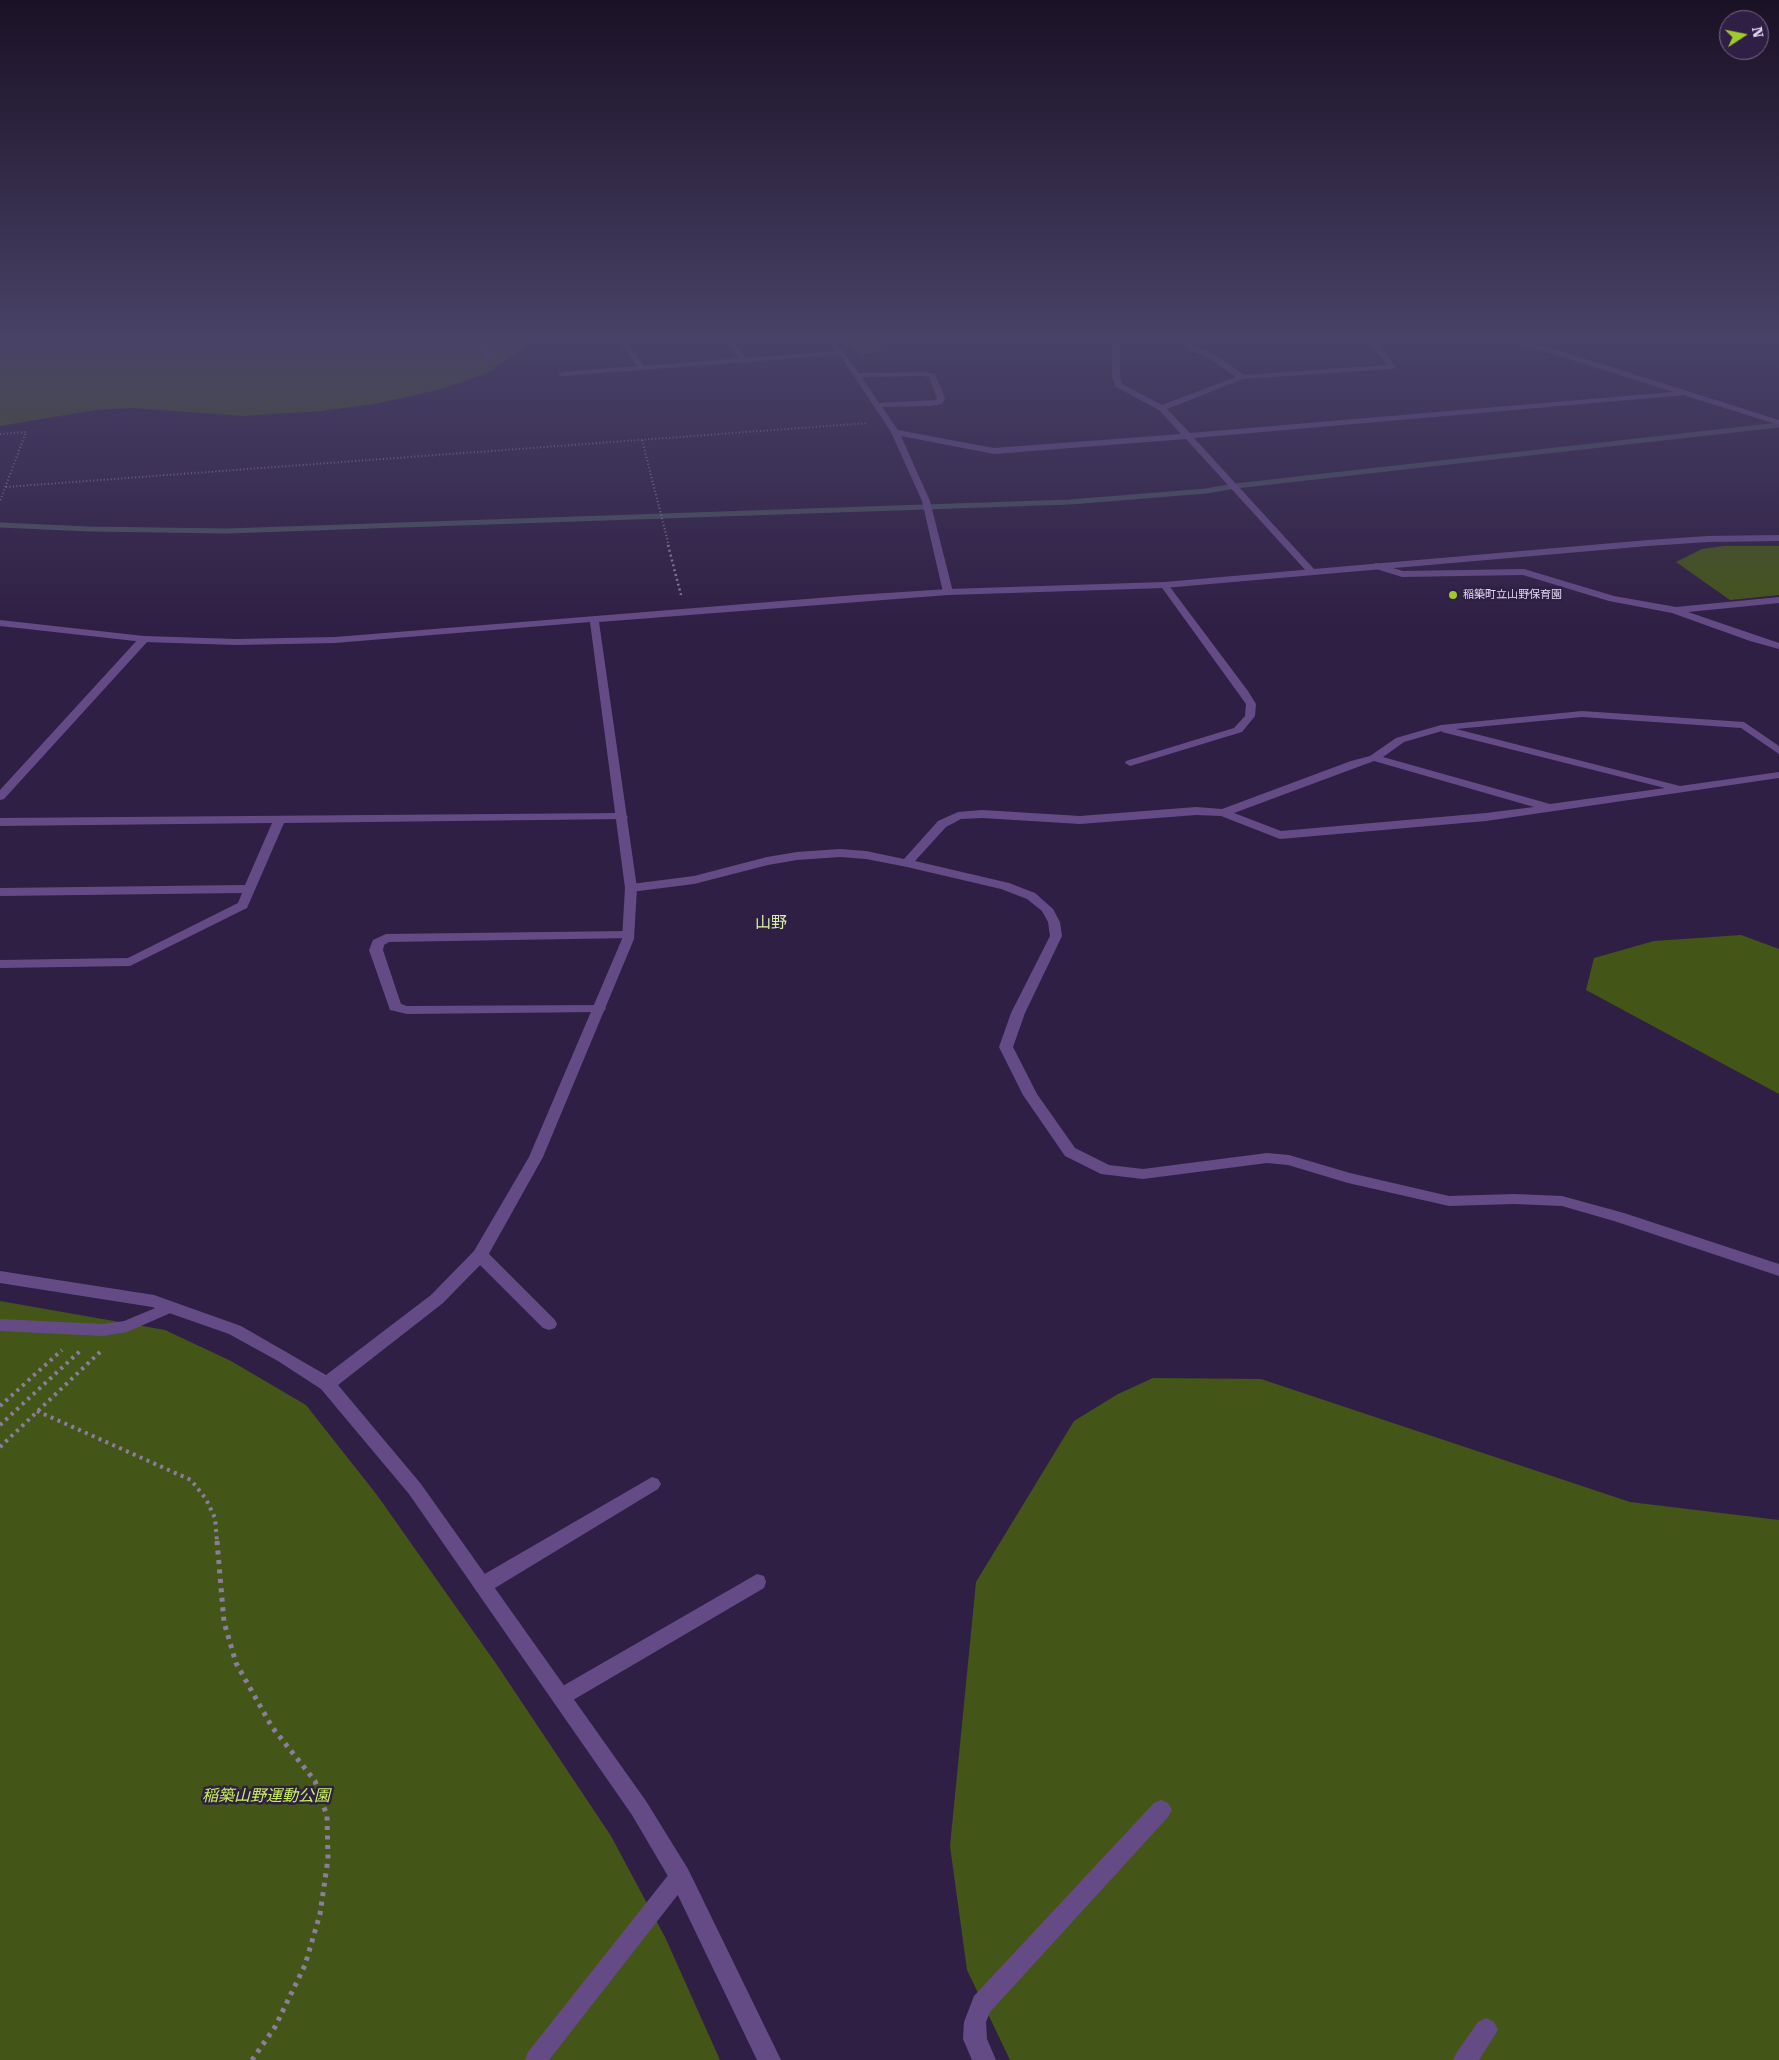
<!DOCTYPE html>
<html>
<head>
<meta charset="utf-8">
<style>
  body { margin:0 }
  #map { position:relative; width:1779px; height:2060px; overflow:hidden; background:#301f44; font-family:"Roboto Serif",serif }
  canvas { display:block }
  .north { position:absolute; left:1719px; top:10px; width:50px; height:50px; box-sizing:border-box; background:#301f44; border:1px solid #776988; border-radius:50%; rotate:79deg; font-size:14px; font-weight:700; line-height:20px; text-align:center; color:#e1d7ef }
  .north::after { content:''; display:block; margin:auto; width:18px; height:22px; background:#a1c92a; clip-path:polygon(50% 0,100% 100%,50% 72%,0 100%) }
</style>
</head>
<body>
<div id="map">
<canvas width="1779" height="2060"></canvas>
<div class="north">N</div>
</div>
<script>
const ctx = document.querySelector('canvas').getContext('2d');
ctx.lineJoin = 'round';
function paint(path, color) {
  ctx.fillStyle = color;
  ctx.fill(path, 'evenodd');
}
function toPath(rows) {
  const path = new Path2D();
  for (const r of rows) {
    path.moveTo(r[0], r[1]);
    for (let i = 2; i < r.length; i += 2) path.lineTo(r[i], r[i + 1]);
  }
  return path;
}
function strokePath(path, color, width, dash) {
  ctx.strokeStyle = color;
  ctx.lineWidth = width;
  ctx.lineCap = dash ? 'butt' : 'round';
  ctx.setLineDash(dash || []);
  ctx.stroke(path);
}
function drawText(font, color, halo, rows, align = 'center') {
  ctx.font = font + ' "Roboto Serif","Noto Sans JP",serif';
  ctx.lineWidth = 5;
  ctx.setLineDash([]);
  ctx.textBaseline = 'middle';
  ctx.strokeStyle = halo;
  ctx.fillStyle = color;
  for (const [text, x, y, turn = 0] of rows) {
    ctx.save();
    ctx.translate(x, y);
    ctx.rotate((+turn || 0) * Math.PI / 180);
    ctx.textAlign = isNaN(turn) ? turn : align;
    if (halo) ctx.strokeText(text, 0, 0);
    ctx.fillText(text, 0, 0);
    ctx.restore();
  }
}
const green = toPath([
  [0,340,527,340,520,351,487,373,442,389,375,404,321,411,243,416,133,408,95,410,0,426],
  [845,340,893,340,887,341,876,352,860,355],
  [1723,546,1779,546,1779,595,1730,600,1676,562,1702,549],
  [1741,935,1779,949,1779,1094,1586,990,1594,958,1654,941],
  [0,1301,165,1330,231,1361,306,1405,377,1495,497,1665,611,1836,665,1937,720,2060,0,2060],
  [1153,1378,1261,1379,1630,1502,1779,1520,1779,2060,1010,2060,967,1970,950,1846,976,1582,1074,1421,1118,1394]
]);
const stream = toPath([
  [0,525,89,529,227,531,1070,502,1206,491,1235,486,1779,425]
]);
const pathFar3 = toPath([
  [0,434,26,432,0,501],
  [642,440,669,546],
  [6,487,868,423]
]);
const pathFar2 = toPath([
  [668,545,681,595]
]);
const pathFar1 = toPath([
  [0,1406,62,1350],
  [37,1411,191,1480,206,1499,215,1518,217,1542],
  [0,1425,80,1351],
  [0,1447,101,1351]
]);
const path = toPath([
  [217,1541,224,1622,236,1663,272,1727,315,1781,327,1816,328,1859,320,1914,305,1965,275,2027,252,2060]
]);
const service = toPath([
  [1164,582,1167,583,1248,691,1256,704,1255,716,1242,732,1130,766,1125,763,1126,761,1234,728,1245,716,1246,704,1160,585,1164,582],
  [170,1302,175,1303,177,1307,175,1311,127,1332,103,1336,0,1331,0,1319,103,1324,124,1321,170,1302],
  [680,1866,687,1869,690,1876,687,1883,549,2060,525,2060,528,2052,673,1869,680,1866]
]);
const minor = toPath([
  [475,340,483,340,492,357,491,359,485,359,475,340],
  [618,340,626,340,644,366,739,358,724,340,732,340,746,358,836,351,826,340,834,340,859,373,924,372,935,374,945,398,942,404,930,406,882,407,898,430,994,448,1181,434,1159,410,1116,387,1112,378,1112,340,1120,340,1120,378,1122,384,1162,405,1236,377,1210,359,1185,348,1178,340,1186,340,1191,344,1216,355,1244,375,1387,365,1368,340,1376,340,1396,367,1392,369,1243,379,1167,409,1190,433,1685,391,1689,393,1685,395,1194,438,1314,569,1316,571,1311,574,1308,573,1186,439,994,454,901,436,930,501,953,592,948,595,943,592,922,501,891,432,840,355,562,376,558,374,562,372,637,366,618,340],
  [924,376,929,377,937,398,936,400,879,403,862,377,924,376],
  [1376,563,1403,571,1524,569,1614,596,1676,607,1779,597,1779,603,1688,612,1779,643,1779,649,1750,641,1672,613,1609,601,1523,575,1402,577,1373,568,1373,564,1376,563],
  [144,636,148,637,148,641,4,799,0,800,0,790,140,637,144,636],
  [1582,711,1744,722,1779,746,1779,754,1741,728,1582,717,1456,729,1680,786,1779,772,1779,778,1486,821,1280,839,1221,816,1196,815,1080,824,982,818,961,819,946,827,915,861,1009,883,1035,893,1053,909,1060,922,1062,936,1025,1013,1013,1047,1037,1094,1075,1148,1109,1165,1143,1169,1267,1153,1289,1155,1350,1173,1449,1196,1514,1194,1562,1196,1624,1213,1779,1264,1779,1276,1614,1221,1562,1206,1514,1204,1449,1206,1348,1183,1288,1165,1267,1163,1143,1179,1101,1174,1065,1156,1023,1095,999,1047,1011,1013,1050,936,1048,922,1042,911,1027,899,1001,889,907,867,866,859,840,857,797,860,768,865,694,884,631,892,625,888,631,884,694,876,767,857,797,852,840,849,866,851,904,859,938,821,958,812,982,810,1080,816,1196,807,1222,809,1351,761,1370,756,1396,738,1441,725,1582,711],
  [1442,731,1442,732,1665,788,1550,804,1383,757,1404,742,1442,731],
  [1374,761,1534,807,1486,813,1281,831,1234,813,1374,761],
  [622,813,626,815,628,817,626,819,284,823,247,908,130,966,0,968,0,960,128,958,238,903,242,893,0,896,0,888,245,885,272,823,0,826,0,818,622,813],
  [628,931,633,932,634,935,633,938,389,942,384,945,383,950,401,1004,407,1006,604,1005,606,1008,604,1011,599,1012,407,1014,390,1010,369,950,373,940,386,934,628,931],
  [480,1249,486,1251,555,1320,557,1324,555,1328,549,1330,543,1328,474,1259,472,1255,474,1251,480,1249],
  [652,1477,658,1479,661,1484,658,1489,490,1591,483,1593,476,1591,474,1585,476,1579,652,1477],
  [757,1574,764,1576,766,1582,764,1588,568,1703,561,1706,554,1703,551,1697,554,1691,757,1574],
  [1161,1800,1168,1803,1172,1810,1168,1817,990,2012,986,2022,987,2039,996,2060,972,2060,963,2039,964,2022,974,1996,1154,1803,1161,1800],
  [1486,2018,1494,2022,1498,2030,1479,2060,1453,2060,1457,2052,1478,2022,1486,2018]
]);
const tertiary = toPath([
  [1500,340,1514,340,1548,347,1779,420,1779,425,1543,351,1500,340],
  [1779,535,1779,541,1708,542,1648,546,1164,588,948,595,599,622,637,888,634,939,543,1157,486,1259,443,1303,338,1385,421,1484,646,1801,688,1869,781,2060,757,2060,672,1883,632,1815,409,1494,321,1389,278,1361,229,1334,152,1307,0,1283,0,1271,154,1295,241,1326,326,1375,431,1295,474,1251,529,1157,622,939,625,888,590,622,335,643,236,645,144,642,0,626,0,620,144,636,236,639,335,637,856,595,948,589,1164,582,1648,540,1708,536,1779,535]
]);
const markers = [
  [1453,595,5,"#a1c92a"]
];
const farPoinames = [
  ["稲築町立山野保育園",1463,595]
];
const quarterNames = [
  ["山野",771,923]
];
const nearParknames = [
  ["稲築山野運動公園",266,1796]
];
paint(green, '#445518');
strokePath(stream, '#484f5e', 5);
strokePath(pathFar3, '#8b7e9c', 2, [1, 2.5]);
strokePath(pathFar2, '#8b7e9c', 2.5, [2, 3]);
strokePath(pathFar1, '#8b7e9c', 4, [3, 4.5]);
strokePath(path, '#8b7e9c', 5, [4, 5.5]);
paint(service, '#654b86');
paint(minor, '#654b86');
paint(tertiary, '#654b86');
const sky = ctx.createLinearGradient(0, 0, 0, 628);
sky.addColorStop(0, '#1a1125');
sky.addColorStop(0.54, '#484267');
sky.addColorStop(1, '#48426700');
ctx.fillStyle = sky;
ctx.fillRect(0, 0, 1779, 628);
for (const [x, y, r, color] of markers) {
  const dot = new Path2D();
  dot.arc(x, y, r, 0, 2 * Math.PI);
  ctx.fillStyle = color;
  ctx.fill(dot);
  strokePath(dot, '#301f44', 2);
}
drawText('11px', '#e1d7ef', '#301f44', farPoinames, 'left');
drawText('16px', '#d5eea3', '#301f44', quarterNames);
drawText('italic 16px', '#c8f357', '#301f44', nearParknames);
</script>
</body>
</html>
